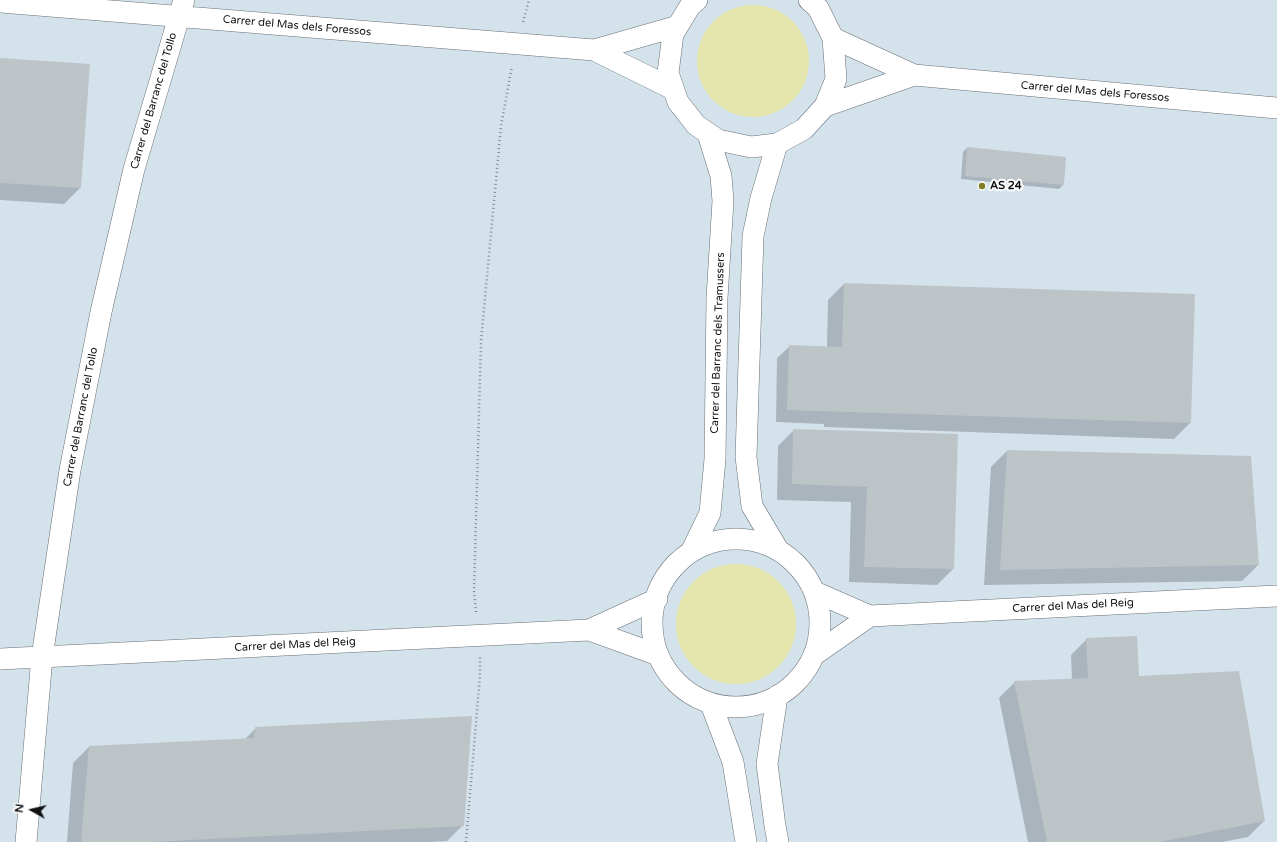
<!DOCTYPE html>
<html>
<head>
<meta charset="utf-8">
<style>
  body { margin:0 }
  #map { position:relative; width:1277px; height:842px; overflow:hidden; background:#e8eff4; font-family:"Varela Round",sans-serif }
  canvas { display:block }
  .north { position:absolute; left:12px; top:790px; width:40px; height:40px; -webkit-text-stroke:3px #fff; paint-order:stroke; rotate:278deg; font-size:11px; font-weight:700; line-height:16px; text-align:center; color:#0f1113 }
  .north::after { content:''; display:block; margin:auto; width:14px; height:18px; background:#0f1113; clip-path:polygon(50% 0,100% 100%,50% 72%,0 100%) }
</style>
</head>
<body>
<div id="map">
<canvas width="1277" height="842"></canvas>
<div class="north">N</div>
</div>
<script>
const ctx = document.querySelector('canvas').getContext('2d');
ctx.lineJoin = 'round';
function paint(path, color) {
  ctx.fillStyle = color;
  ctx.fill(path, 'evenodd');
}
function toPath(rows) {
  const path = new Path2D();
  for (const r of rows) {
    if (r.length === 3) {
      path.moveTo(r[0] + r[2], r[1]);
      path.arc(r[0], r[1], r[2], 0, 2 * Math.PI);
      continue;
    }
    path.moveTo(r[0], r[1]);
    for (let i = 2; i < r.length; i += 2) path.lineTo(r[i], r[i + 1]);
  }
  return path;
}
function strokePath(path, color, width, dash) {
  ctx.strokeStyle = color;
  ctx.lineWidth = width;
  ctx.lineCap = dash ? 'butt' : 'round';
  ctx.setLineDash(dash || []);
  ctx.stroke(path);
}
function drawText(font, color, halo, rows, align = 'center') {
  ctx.font = font + ' "Varela Round",sans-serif';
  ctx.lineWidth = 4;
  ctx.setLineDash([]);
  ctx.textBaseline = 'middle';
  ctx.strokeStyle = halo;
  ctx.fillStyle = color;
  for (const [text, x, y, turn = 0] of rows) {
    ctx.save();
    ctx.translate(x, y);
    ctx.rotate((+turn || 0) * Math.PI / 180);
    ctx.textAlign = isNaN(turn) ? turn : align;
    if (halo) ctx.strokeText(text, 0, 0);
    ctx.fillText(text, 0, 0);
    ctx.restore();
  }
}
const built = toPath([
  [0,0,1277,0,1277,842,0,842]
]);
const green = toPath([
  [753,61,56],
  [736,624,60]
]);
const shadow = toPath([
  [0,59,89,65,80,188,64,204,0,200],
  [967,148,1063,185,1059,189,961,179,963,152],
  [844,284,1190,423,1174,439,824,427,824,424,776,422,777,358,790,346,827,347,828,300],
  [794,430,957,435,953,569,937,585,849,582,851,502,777,500,778,446],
  [1007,451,1258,565,1242,581,984,585,991,467],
  [1087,639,1264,821,1248,837,1222,842,1028,842,999,698,1015,682,1072,680,1071,655],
  [256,728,463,825,447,841,431,842,67,842,73,763,89,747,244,740]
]);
const building = toPath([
  [0,58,90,64,81,188,0,183],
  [967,147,1066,157,1064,185,965,176],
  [844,283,1195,294,1191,423,787,410,789,345,842,347],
  [793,429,958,434,954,569,864,567,867,487,792,484],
  [1007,450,1251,456,1259,565,1000,570],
  [1137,636,1139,676,1239,671,1265,821,1160,842,1047,842,1014,681,1088,678,1086,638],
  [472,716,464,826,151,842,81,842,89,746,254,738,255,727]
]);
const path = toPath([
  [523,22,529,0],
  [476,612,474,591,481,341,501,126,512,66],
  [466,842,480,675,480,657]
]);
const minor = toPath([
  [697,0,690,6,673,34,668,73,678,102,696,125,718,140,751,147,777,144,804,129,825,106,836,79,833,38,818,8,809,0],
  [0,2,594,50,678,26],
  [833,38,914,75,1277,108],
  [594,50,673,89],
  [825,106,914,75],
  [736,623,84],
  [777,548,752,506,746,457,753,236,761,198,777,144],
  [692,550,710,513,715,459,717,298,723,201,721,176,708,134],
  [815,592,870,616,1277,596],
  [589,630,658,655],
  [814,655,870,616],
  [0,659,589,630,657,599],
  [777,696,767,764,775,826,778,842],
  [711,704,733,762,746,842],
  [26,842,42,657,70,470,101,312,134,169,184,0]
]);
const markers = [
  [982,186,4,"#7e7e27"]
];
const streetNames = [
  ["Carrer del Mas dels Foressos",297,26,5],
  ["Carrer del Mas dels Foressos",1095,92,5],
  ["Carrer del Barranc del Tollo",154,101,-74],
  ["Carrer del Barranc dels Tramussers",718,343,-88],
  ["Carrer del Barranc del Tollo",81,417,-79],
  ["Carrer del Mas del Reig",1073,606,-3],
  ["Carrer del Mas del Reig",295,645,-3]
];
const poiNames = [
  ["AS 24",990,186]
];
paint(built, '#d4e2ec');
paint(green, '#e3e5ac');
paint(shadow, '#0003');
paint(building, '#bdc4c8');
strokePath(minor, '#696f74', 22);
strokePath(path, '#84898d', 2.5, [1, 3]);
strokePath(minor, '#fff', 21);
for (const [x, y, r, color] of markers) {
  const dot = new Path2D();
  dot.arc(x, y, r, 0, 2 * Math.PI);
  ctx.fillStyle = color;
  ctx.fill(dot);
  strokePath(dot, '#fff', 1.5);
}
drawText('11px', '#0f1113', '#fff', streetNames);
drawText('bold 11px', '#0f1113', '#fff', poiNames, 'left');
</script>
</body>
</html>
